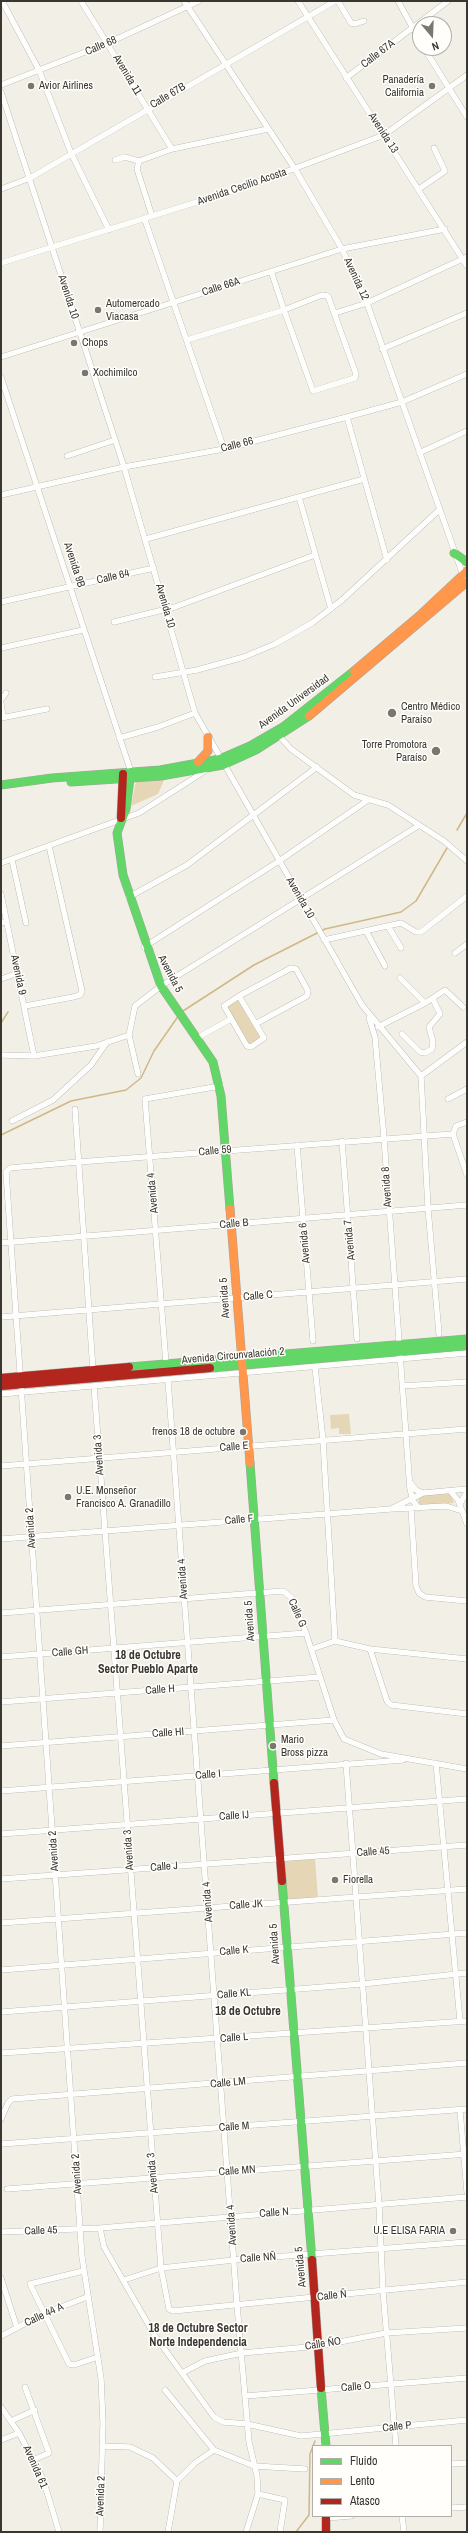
<!DOCTYPE html>
<html>
<head>
<meta charset="utf-8">
<style>
  body { margin:0 }
  #map { position:relative; width:468px; height:2533px; overflow:hidden; background:#f2efe7; font-family:"Archivo Narrow",sans-serif }
  canvas { display:block }
  .frame { position:absolute; inset:0; border:2px solid #3a3731; pointer-events:none }
  .legend { position:absolute; left:312px; top:2445px; width:140px; height:72px; box-sizing:border-box; background:#fffefb; border:1px solid #b0aeaa; margin:0; padding:5px 7px; list-style:none; font-size:12px; color:#3a3731 }
  .legend li { display:flex; align-items:center; gap:8px; height:20px }
  .legend b { width:20px; border:1px solid #b0aeaa }
  .north { position:absolute; left:412px; top:16px; width:40px; height:40px; box-sizing:border-box; background:#fffefb; border:1px solid #b0aeaa; border-radius:50%; rotate:161deg; font-size:11px; font-weight:700; line-height:16px; text-align:center; color:#3a3731 }
  .north::after { content:''; display:block; margin:auto; width:14px; height:18px; background:#7a7771; clip-path:polygon(50% 0,100% 100%,50% 72%,0 100%) }
</style>
</head>
<body>
<div id="map">
<canvas width="468" height="2533"></canvas>
<div class="frame"></div>
<ul class="legend">
<li><b style="height:5px;background:#63d668"></b>Fluido</li>
<li><b style="height:5px;background:#ff974d"></b>Lento</li>
<li><b style="height:5px;background:#b3261e"></b>Atasco</li>
</ul>
<div class="north">N</div>
</div>
<script>
const ctx = document.querySelector('canvas').getContext('2d');
ctx.lineJoin = 'round';
function paint(path, color) {
  ctx.fillStyle = color;
  ctx.fill(path, 'evenodd');
}
function toPath(rows) {
  const path = new Path2D();
  for (const r of rows) {
    path.moveTo(r[0], r[1]);
    for (let i = 2; i < r.length; i += 2) path.lineTo(r[i], r[i + 1]);
  }
  return path;
}
function strokePath(path, color, width, dash) {
  ctx.strokeStyle = color;
  ctx.lineWidth = width;
  ctx.lineCap = dash ? 'butt' : 'round';
  ctx.setLineDash(dash || []);
  ctx.stroke(path);
}
function drawText(font, color, halo, rows, align = 'center') {
  ctx.font = font + ' "Archivo Narrow",sans-serif';
  ctx.lineWidth = 3;
  ctx.setLineDash([]);
  ctx.textBaseline = 'middle';
  ctx.strokeStyle = halo;
  ctx.fillStyle = color;
  for (const [text, x, y, turn = 0] of rows) {
    ctx.save();
    ctx.translate(x, y);
    ctx.rotate((+turn || 0) * Math.PI / 180);
    ctx.textAlign = isNaN(turn) ? turn : align;
    if (halo) ctx.strokeText(text, 0, 0);
    ctx.fillText(text, 0, 0);
    ctx.restore();
  }
}
const green = toPath([
  [165,778,158,794,131,806,136,781],
  [238,998,263,1038,249,1045,226,1005],
  [349,1414,351,1434,339,1434,339,1428,331,1429,330,1415],
  [450,1493,454,1503,418,1506,419,1496],
  [315,1859,318,1898,285,1900,282,1861]
]);
const stream = toPath([
  [457,830,467,813],
  [183,1011,254,965,325,929,401,912,416,901,447,848],
  [1,1023,8,1012],
  [1,1135,71,1101,126,1090,141,1078,154,1051,179,1015],
  [296,2532,309,2515,310,2454,315,2441]
]);
const street = toPath([
  [2,1,39,70,71,153,109,230],
  [81,1,172,149],
  [184,1,295,169,342,249,367,303,464,578],
  [298,1,467,266],
  [338,1,351,23,355,24,364,21],
  [398,1,420,41],
  [424,48,467,117],
  [346,78,448,1],
  [1,85,108,43,199,1],
  [1,92,124,467,195,713,362,1005,421,1076],
  [115,160,125,157,139,161],
  [1,189,30,178,335,1],
  [419,189,445,171,434,148],
  [152,216,137,169,139,161,172,149,268,129],
  [145,220,224,449],
  [1,263,242,188,384,135,467,75],
  [335,313,367,303,467,257],
  [187,340,284,310,322,295,328,296,356,374,355,378,313,391,284,310,271,271],
  [382,349,467,313],
  [1,357,342,249,445,229],
  [1,377,131,772],
  [347,417,387,560],
  [419,453,467,431],
  [67,456,115,440],
  [1,495,124,467,224,449,347,417,402,402,467,374],
  [299,497,331,609],
  [146,539,364,479],
  [1,602,154,568],
  [114,622,175,607,315,555],
  [1,648,83,630],
  [155,677,197,670,244,657,275,644,312,623,342,600,438,511],
  [1,700,6,693],
  [1,703,3,717],
  [1,718,47,709],
  [280,737,291,749,354,795,388,805,444,841,467,861],
  [119,738,158,727,195,713],
  [12,860,26,923],
  [1,863,139,813,205,771],
  [1,894,34,1056],
  [129,897,187,865,317,767],
  [1,923,7,921],
  [388,926,401,948],
  [366,931,385,966],
  [324,940,401,923,416,932,421,932,467,896],
  [144,947,279,861,368,800],
  [455,953,467,944],
  [400,978,425,1003],
  [1,979,18,973],
  [239,996,264,1038,251,1047,247,1046,224,1006,239,996,291,968,296,969,308,991,307,996,257,1023],
  [25,1006,73,997,80,995,82,991,49,846],
  [369,1018,375,1037,384,1138,410,1489,413,1501,419,1508],
  [378,1027,425,1003,445,990,463,1007],
  [402,1034,420,1052,425,1053,432,1049,433,1042,429,1027,440,1014,433,999],
  [129,1035,138,1074],
  [197,1038,231,1019],
  [1,1055,34,1056,96,1046,129,1035,135,1006,161,986,418,826],
  [421,1076,428,1208,439,1334],
  [421,1076,467,1042],
  [448,1099,467,1089],
  [75,1109,93,1370],
  [12,1121,53,1100,91,1065,107,1042],
  [467,1122,456,1126,453,1134,467,1175],
  [342,1141,357,1339],
  [297,1145,313,1341],
  [1,1243,467,1205],
  [1,1317,467,1279],
  [166,1363,145,1099,220,1086],
  [315,1367,323,1440,335,1641],
  [168,1380,237,2305,249,2442,257,2476,258,2494,246,2532],
  [94,1386,161,2268,169,2309,173,2311,467,2282],
  [402,1386,467,1382],
  [1,1394,467,1353],
  [1,1466,467,1429],
  [410,1482,416,1490,423,1493,467,1489],
  [450,1491,458,1500,467,1524],
  [460,1504,467,1492],
  [393,1508,423,1493],
  [411,1508,416,1586,419,1593,425,1597,467,1601],
  [1,1539,391,1509,446,1506,462,1511],
  [1,1613,283,1591,292,1598,306,1633,334,1720,344,1739,381,1754,467,1769],
  [312,1649,335,1641,370,1649,467,1659],
  [370,1649,387,1701,391,1705,467,1714],
  [1,1657,306,1633],
  [1,1702,320,1677],
  [1,1746,334,1720],
  [346,1763,379,2205,383,2291,396,2446],
  [436,1763,460,2021],
  [1,1791,403,1760],
  [1,1834,467,1799],
  [1,1879,467,1845],
  [1,1923,467,1889],
  [1,1970,467,1933],
  [1,2012,362,1984,467,1973],
  [1,2053,467,2021],
  [460,2110,467,2192],
  [1,2119,8,2103,12,2099,467,2063],
  [1,2144,467,2109],
  [7,2189,467,2154],
  [100,2228,104,2247,155,2336,214,2417,223,2422,247,2424,301,2436,467,2420],
  [1,2232,100,2228,467,2197],
  [83,2271,30,2284,69,2364,74,2365,98,2357],
  [1,2278,17,2328],
  [124,2280,161,2268,234,2260,467,2242],
  [1,2336,43,2314,87,2297],
  [182,2373,205,2361,242,2353,319,2346,386,2333,467,2328],
  [25,2387,49,2453,33,2460],
  [165,2390,214,2450,254,2466,305,2469],
  [245,2396,467,2378],
  [1,2407,19,2433,43,2479,59,2532],
  [11,2421,35,2410],
  [1,2440,19,2433],
  [102,2446,130,2447,153,2458,177,2481],
  [451,2464,467,2463],
  [258,2494,285,2500,280,2532],
  [451,2508,467,2507],
  [402,2516,404,2532],
  [326,2518,351,2516],
  [100,2532,103,2423,101,2378,82,2257,6,1172,10,1168,78,1162,453,1134],
  [168,2532,177,2481,195,2463,214,2450]
]);
const fast = toPath([
  [454,553,467,562],
  [131,772,126,809,117,833,123,875,161,986,213,1062,221,1096,230,1209],
  [71,782,161,776,223,765,256,750,309,716],
  [1,785,52,778,160,770,220,759,250,746,283,727,354,671],
  [129,1367,467,1339],
  [210,1368,467,1346],
  [250,1463,274,1783],
  [282,1881,312,2260],
  [321,2388,326,2446]
]);
const slow = toPath([
  [354,671,419,616,467,571],
  [309,716,467,582],
  [198,762,208,751,208,737],
  [230,1209,250,1463]
]);
const jam = toPath([
  [121,818,123,774],
  [1,1378,129,1367],
  [1,1386,210,1368],
  [274,1783,282,1881],
  [312,2260,321,2388],
  [326,2516,326,2532]
]);
const markers = [
  [31,86,4,"#7a7771"],
  [432,86,4,"#7a7771"],
  [98,310,4,"#7a7771"],
  [74,343,4,"#7a7771"],
  [85,373,4,"#7a7771"],
  [392,713,5,"#7a7771"],
  [436,751,5,"#7a7771"],
  [243,1432,4,"#7a7771"],
  [68,1497,4,"#7a7771"],
  [273,1746,4,"#7a7771"],
  [335,1880,4,"#7a7771"],
  [453,2231,4,"#7a7771"]
];
const streetNames = [
  ["Calle 68",101,46,-23],
  ["Calle 67A",378,54,-37],
  ["Avenida 11",127,75,59],
  ["Calle 67B",168,96,-31],
  ["Avenida 13",383,133,57],
  ["Avenida Cecilio Acosta",242,187,-19],
  ["Avenida 12",356,279,65],
  ["Calle 66A",221,287,-18],
  ["Avenida 10",68,297,72],
  ["Calle 66",237,445,-14],
  ["Avenida 9B",74,565,72],
  ["Calle 64",113,577,-13],
  ["Avenida 10",165,606,74],
  ["Avenida Universidad",294,702,-36],
  ["Avenida 10",300,898,60],
  ["Avenida 5",170,974,62],
  ["Avenida 9",18,975,78],
  ["Calle 59",215,1151,-5],
  ["Avenida 8",387,1187,-94],
  ["Avenida 4",153,1193,-95],
  ["Calle B",234,1224,-5],
  ["Avenida 7",350,1240,-95],
  ["Avenida 6",305,1243,-95],
  ["Calle C",258,1296,-5],
  ["Avenida 5",225,1298,-94],
  ["Avenida Circunvalación 2",233,1356,-5],
  ["Calle E",234,1447,-4],
  ["Avenida 3",99,1455,-94],
  ["Calle F",239,1520,-5],
  ["Avenida 2",31,1528,-94],
  ["Avenida 4",183,1579,-94],
  ["Calle G",297,1613,66],
  ["Avenida 5",250,1621,-94],
  ["Calle GH",70,1652,-4],
  ["Calle H",160,1690,-4],
  ["Calle HI",168,1733,-4],
  ["Calle I",208,1775,-5],
  ["Calle IJ",234,1816,-4],
  ["Avenida 3",129,1850,-94],
  ["Avenida 2",54,1851,-94],
  ["Calle 45",373,1852,-4],
  ["Calle J",164,1867,-4],
  ["Avenida 4",208,1902,-94],
  ["Calle JK",246,1905,-4],
  ["Avenida 5",275,1944,-94],
  ["Calle K",234,1951,-5],
  ["Calle KL",234,1994,-5],
  ["Calle L",234,2038,-4],
  ["Calle LM",228,2083,-5],
  ["Calle M",234,2127,-4],
  ["Calle MN",237,2171,-4],
  ["Avenida 3",153,2173,-95],
  ["Avenida 2",77,2174,-94],
  ["Calle N",274,2213,-4],
  ["Avenida 4",232,2225,-94],
  ["Calle 45",41,2231,-2],
  ["Calle NÑ",258,2258,-4],
  ["Avenida 5",301,2267,-95],
  ["Calle Ñ",332,2296,-6],
  ["Calle 44 A",44,2315,-25],
  ["Calle ÑO",323,2344,-9],
  ["Calle O",356,2387,-5],
  ["Calle P",397,2427,-6],
  ["Avenida 61",35,2467,66],
  ["Avenida 2",101,2496,-88]
];
const poiNames = [
  ["Panadería",424,80,"right"],
  ["California",424,93,"right"],
  ["Avior Airlines",39,86],
  ["Automercado",106,304],
  ["Viacasa",106,317],
  ["Chops",82,343],
  ["Xochimilco",93,373],
  ["Centro Médico",401,707],
  ["Paraíso",401,720],
  ["Torre Promotora",427,745,"right"],
  ["Paraíso",427,758,"right"],
  ["frenos 18 de octubre",235,1432,"right"],
  ["U.E. Monseñor",76,1491],
  ["Francisco A. Granadillo",76,1504],
  ["Mario",281,1740],
  ["Bross pizza",281,1753],
  ["Fiorella",343,1880],
  ["U.E ELISA FARIA",445,2231,"right"]
];
const neighbourhoodNames = [
  ["18 de Octubre",148,1656],
  ["Sector Pueblo Aparte",148,1670],
  ["18 de Octubre",248,2012],
  ["18 de Octubre Sector",198,2329],
  ["Norte Independencia",198,2343]
];
paint(green, '#e5d6b6');
strokePath(stream, '#d0b886', 1.5);
strokePath(street, '#a5a39d', 6);
strokePath(fast, '#a5a39d', 9);
strokePath(slow, '#a5a39d', 9);
strokePath(jam, '#a5a39d', 9);
strokePath(street, '#fdfdfb', 5.5);
strokePath(fast, '#63d668', 8);
strokePath(slow, '#ff974d', 8);
strokePath(jam, '#b3261e', 8);
for (const [x, y, r, color] of markers) {
  const dot = new Path2D();
  dot.arc(x, y, r, 0, 2 * Math.PI);
  ctx.fillStyle = color;
  ctx.fill(dot);
  strokePath(dot, '#fffefb', 1.5);
}
drawText('11px', '#3a3731', '#fffefb', streetNames);
drawText('11px', '#3a3731', '#fffefb', poiNames, 'left');
drawText('bold 12px', '#3a3731', '#fffefb', neighbourhoodNames);
</script>
</body>
</html>
